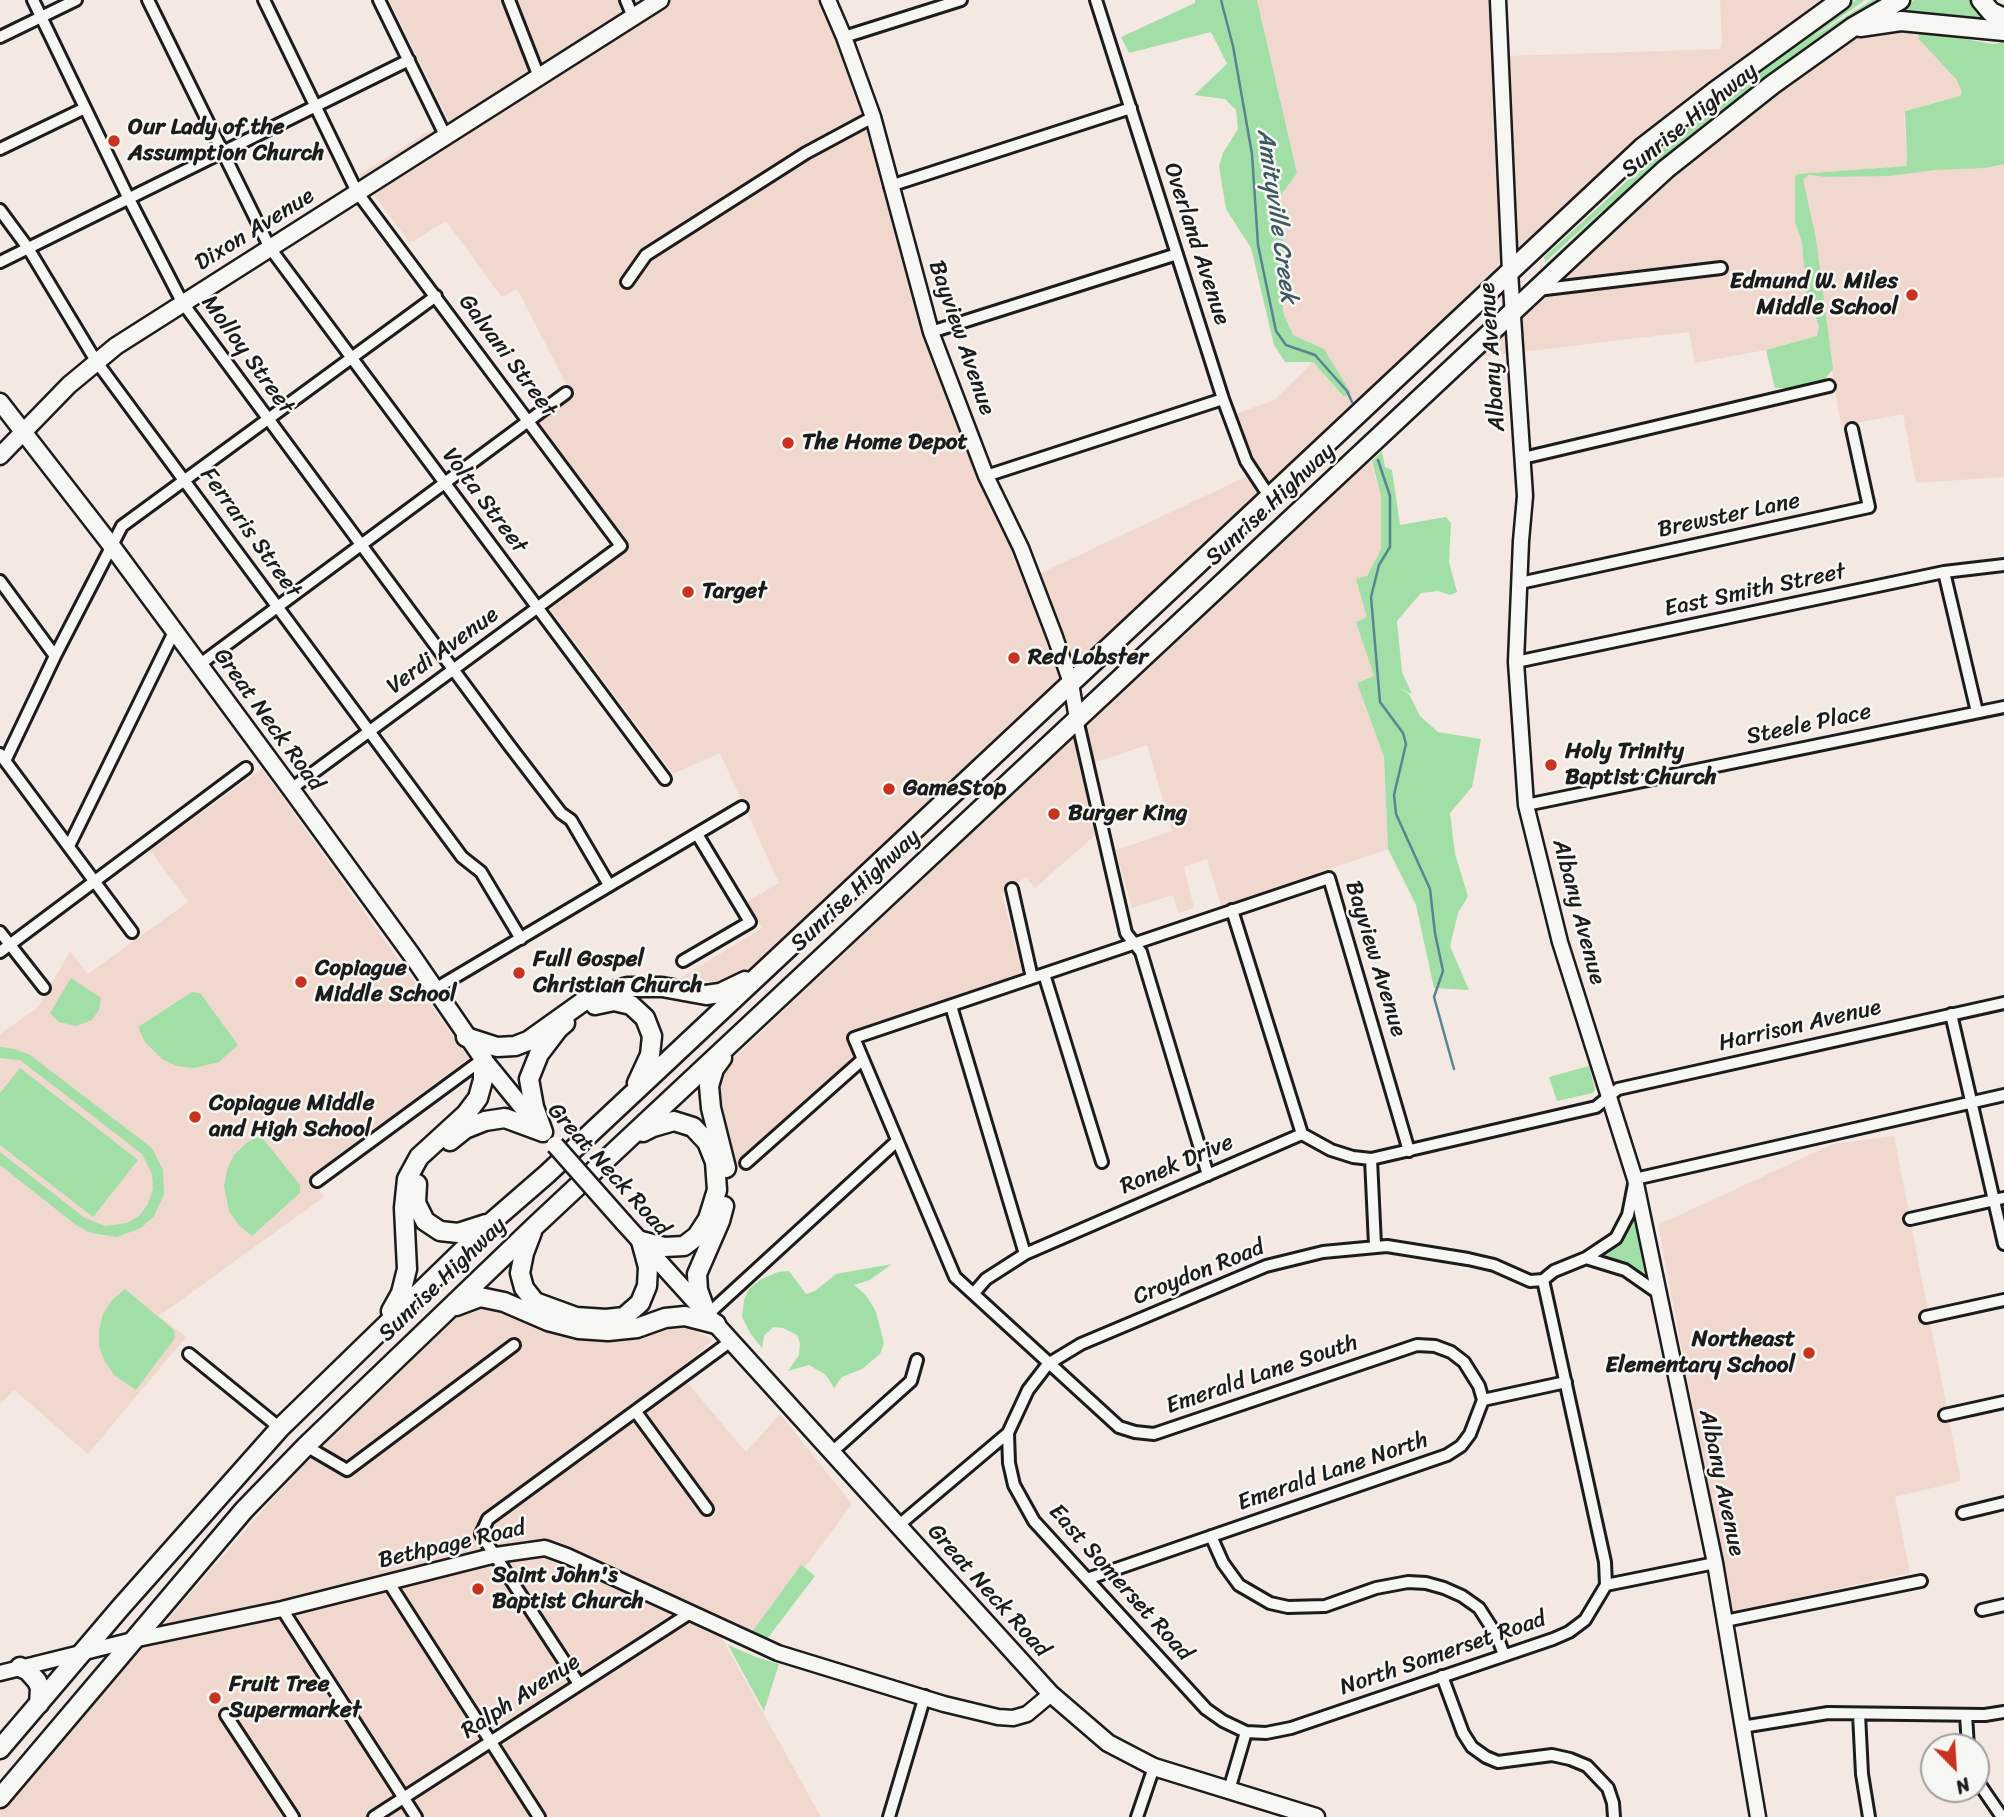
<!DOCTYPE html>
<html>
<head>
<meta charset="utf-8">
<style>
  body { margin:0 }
  #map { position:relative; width:2004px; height:1817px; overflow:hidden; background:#f4e8e2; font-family:Sriracha,sans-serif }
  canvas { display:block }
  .north { position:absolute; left:1920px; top:1733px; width:70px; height:70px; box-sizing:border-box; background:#f6f6f2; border:2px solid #9f9f9c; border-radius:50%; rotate:156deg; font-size:19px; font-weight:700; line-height:28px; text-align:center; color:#1c1c1c }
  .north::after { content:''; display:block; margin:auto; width:24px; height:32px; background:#c8321e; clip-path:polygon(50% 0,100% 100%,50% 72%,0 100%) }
</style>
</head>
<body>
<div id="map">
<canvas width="2004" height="1817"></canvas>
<div class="north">N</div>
</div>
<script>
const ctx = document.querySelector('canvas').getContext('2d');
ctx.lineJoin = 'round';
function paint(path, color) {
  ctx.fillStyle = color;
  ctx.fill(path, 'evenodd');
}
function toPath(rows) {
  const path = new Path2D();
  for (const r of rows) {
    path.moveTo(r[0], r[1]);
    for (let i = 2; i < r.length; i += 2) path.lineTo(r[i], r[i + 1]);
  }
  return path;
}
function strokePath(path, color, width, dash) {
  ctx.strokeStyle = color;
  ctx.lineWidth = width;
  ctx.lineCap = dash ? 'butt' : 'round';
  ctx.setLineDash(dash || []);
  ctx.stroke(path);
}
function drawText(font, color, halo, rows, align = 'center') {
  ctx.font = font + ' Sriracha,sans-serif';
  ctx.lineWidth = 5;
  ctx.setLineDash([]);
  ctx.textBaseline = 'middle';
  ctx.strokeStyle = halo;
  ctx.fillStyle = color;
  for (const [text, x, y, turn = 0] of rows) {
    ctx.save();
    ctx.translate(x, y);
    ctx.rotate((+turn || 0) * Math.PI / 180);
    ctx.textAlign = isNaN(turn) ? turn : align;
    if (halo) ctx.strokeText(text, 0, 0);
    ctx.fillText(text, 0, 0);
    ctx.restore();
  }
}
const built = toPath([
  [389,0,833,0,852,30,878,110,900,207,931,324,990,478,1039,574,1256,472,1233,415,1274,400,1313,362,1343,397,1324,349,1293,335,1283,312,1284,286,1291,266,1273,206,1297,173,1257,0,1506,0,1508,56,1720,49,1722,44,1720,0,1825,0,1697,94,1572,205,734,983,679,979,762,928,746,902,779,883,720,753,673,774,550,609,629,549,537,424,573,397,517,289,502,297,446,221,410,243,359,175,448,119],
  [1886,26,1922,31,1956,79,1962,92,1961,96,1906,110,1904,115,1907,160,1906,166,1797,174,1795,177,1795,222,1802,243,1806,291,1819,326,1817,336,1766,350,1695,363,1689,332,1479,357,1691,159,1858,31],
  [2004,161,2004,477,1916,483,1903,414,1841,426,1801,177],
  [1369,455,1381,496,1381,549,1367,576,1367,618,1356,622,1374,676,1357,684,1384,757,1388,849,1221,906,1207,859,1184,867,1194,908,1178,913,1173,895,1132,908,1116,850,1172,831,1147,745,1085,766,1099,832,1035,888,1026,877,1002,894,1023,975,850,1035,860,1059,736,1165,716,1075],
  [262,769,469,1058,310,1176,324,1197,159,1316,186,1337,88,1454,14,1390,0,1405,0,1034,38,1007,70,951,88,974,188,902,150,850],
  [1894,1136,1961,1481,1895,1497,1910,1573,1732,1612,1658,1225,1833,1144],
  [482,1304,595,1340,687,1327,713,1340,681,1368,687,1382,746,1452,780,1414,852,1504,746,1647,720,1635,821,1817,0,1817,0,1812,297,1471,463,1311]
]);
const green = toPath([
  [1195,0,1257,0,1297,173,1273,206,1291,266,1284,286,1283,312,1293,335,1324,349,1351,393,1344,397,1313,362,1285,362,1274,345,1251,248,1226,209,1219,166,1223,153,1238,129,1236,110,1225,99,1194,95,1227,64,1211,32,1129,53,1121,37,1195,3],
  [1856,0,1865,0,1810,39,1872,0,1879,0,1785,65,1716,117,1638,182,1546,267,1547,263,1617,197,1545,262,1544,257,1697,117,1747,77],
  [1914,0,1975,0,1991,22,1902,13,1908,10,1906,6],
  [1922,31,1992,44,2004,42,2004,164,1984,168,1935,170,1889,176,1827,177,1809,175,1803,179,1816,239,1833,369,1824,380,1791,388,1775,388,1766,350,1817,336,1819,326,1806,291,1802,243,1795,222,1795,177,1797,174,1906,166,1907,160,1905,111,1960,96,1962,92,1956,79,1919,39,1918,32],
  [1382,451,1385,467,1392,470,1400,525,1446,517,1451,523,1449,562,1457,592,1450,595,1438,591,1421,593,1397,621,1402,672,1412,694,1399,688,1409,694,1420,716,1438,732,1481,739,1472,787,1450,813,1455,854,1468,896,1458,913,1450,946,1469,990,1434,988,1416,905,1388,849,1384,757,1357,683,1374,676,1356,622,1367,617,1356,579,1367,576,1381,549,1381,496,1372,461],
  [71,978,101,998,99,1010,92,1020,76,1026,59,1022,50,1013],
  [192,992,200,993,238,1045,219,1062,194,1068,177,1066,162,1059,145,1042,138,1027],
  [0,1047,15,1049,30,1055,152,1148,163,1170,164,1194,154,1216,141,1228,117,1237,91,1233,76,1225,0,1165,0,1152,85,1218,105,1226,127,1223,139,1216,148,1204,153,1189,152,1174,142,1154,20,1060,0,1058],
  [1589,1066,1595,1089,1593,1093,1557,1101,1549,1077],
  [20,1068,138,1160,93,1217,0,1145,0,1093],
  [260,1135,300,1185,300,1193,252,1236,239,1225,229,1211,224,1186,227,1170,234,1155,245,1144],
  [1635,1214,1645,1276,1625,1263,1600,1256,1619,1242,1628,1230],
  [892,1264,870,1280,854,1285,866,1295,876,1312,884,1343,880,1354,862,1369,842,1377,834,1388,826,1375,809,1365,788,1371,799,1355,800,1343,797,1335,783,1328,773,1327,764,1336,762,1348,750,1333,742,1317,744,1300,749,1289,760,1280,778,1272,789,1271,806,1294,815,1291,836,1274],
  [125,1289,174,1330,175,1338,136,1390,115,1376,105,1362,99,1346,99,1330,103,1314,112,1300],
  [801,1565,815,1576,767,1639,752,1632],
  [728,1645,756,1657,779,1664,764,1711]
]);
const stream = toPath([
  [1221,0,1233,46,1252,154,1258,245,1276,331,1286,345,1315,355,1347,391,1352,402],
  [1378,460,1390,496,1390,547,1379,565,1371,597,1380,702,1403,733,1406,744,1394,795,1396,814,1430,889,1435,933,1443,971,1434,997,1454,1069]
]);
const minor = toPath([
  [33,0,129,199,182,302,509,745,561,813,571,820,609,885],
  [148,0,270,248,665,779],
  [264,0,357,192,621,546,291,789],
  [379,0,445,135],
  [509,0,539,77],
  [626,0,633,17],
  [1096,0,1223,399,1246,461,1269,496],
  [0,37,76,0],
  [844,37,961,0],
  [0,149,85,108],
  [890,186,1131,108],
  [0,210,28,248,96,361,462,857,481,872,521,939],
  [0,262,409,60],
  [627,282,646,255,806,153,873,117],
  [1537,290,1721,268],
  [931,332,1177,254],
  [1523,458,1829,386],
  [986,476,1223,399],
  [1944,572,1977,712],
  [0,581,55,656],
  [1520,583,1869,507,1852,429],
  [1516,662,1944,572,2004,565],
  [199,665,566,393],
  [1077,719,1126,933,1141,952,1208,1175],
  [0,754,132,932],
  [5,761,55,656,122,526,436,296],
  [1526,805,2004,707],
  [69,846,174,632],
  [1012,889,1032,978],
  [1232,910,1302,1134],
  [0,932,44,988],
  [0,952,246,768],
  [683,961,750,922,697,834],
  [1044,974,1102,1162],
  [435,989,742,807],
  [951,1006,1025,1254],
  [1951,1014,2004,1244],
  [1409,1151,1329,878,854,1038,955,1277,1119,1427,1135,1432,1154,1434,1417,1345,1435,1346,1451,1352,1464,1362,1479,1386,1483,1400],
  [1371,1159,1375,1245],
  [746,1163,863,1059],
  [317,1181,483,1059],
  [1910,1219,2004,1198],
  [1586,1258,1625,1270,1658,1293],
  [1543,1280,1605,1562,1606,1585],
  [974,1293,986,1279,1025,1254,1302,1134,1331,1150,1353,1157,1371,1159,1596,1107,1618,1089,2004,1003],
  [707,1315,897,1141],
  [1926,1317,2004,1300],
  [189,1354,280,1428],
  [636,1412,707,1509],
  [1945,1415,2004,1402],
  [1008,1433,1009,1463,1014,1485,1034,1521,1206,1709,1223,1721,1246,1732,1266,1733,1291,1728,1553,1639,1569,1632,1585,1620,1606,1585,1715,1563],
  [306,1446,347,1470,514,1345],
  [832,1452,911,1381,917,1360],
  [1963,1513,2004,1503],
  [899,1525,1008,1433,1028,1390,1048,1364,1081,1344,1266,1266,1323,1252,1387,1246,1468,1259,1494,1265,1530,1281,1543,1280,1554,1271,1586,1258,1616,1238,1628,1215,1635,1179,2004,1095],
  [1211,1536,1223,1563,1239,1585,1270,1603,1288,1607,1325,1606,1376,1588,1408,1582,1426,1583,1444,1588,1462,1596,1479,1608,1497,1636,1504,1655],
  [1087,1579,1447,1455,1461,1446,1470,1434,1483,1400,1566,1382],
  [389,1583,539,1817],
  [282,1609,416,1817],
  [1982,1610,2004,1605],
  [1725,1621,1921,1581],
  [1442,1676,1463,1733,1472,1747,1486,1757,1498,1762,1552,1755,1570,1759,1587,1766,1608,1788,1613,1803,1614,1817],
  [579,1684,481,1534,488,1519,731,1341],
  [1859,1714,1862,1774,1869,1817],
  [226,1715,293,1817],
  [1966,1715,1968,1747],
  [1742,1727,1828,1713,1985,1715,2004,1712],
  [1976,1779,2002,1817],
  [1229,1790,1246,1732],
  [374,1817,690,1613],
  [889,1817,925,1696],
  [1137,1817,1154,1767]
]);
const tertiary = toPath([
  [828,0,844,37,873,117,931,332,986,476,1021,548,1055,637,1071,683,1077,719],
  [1498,0,1510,272,1525,496,1521,541,1516,662,1526,805,1560,942,1635,1179,1715,1563,1758,1817],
  [0,1673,133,1640,282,1609,496,1555,545,1548,567,1556,778,1653,944,1704,998,1717,1013,1718,1027,1714,1051,1694]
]);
const secondary = toPath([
  [0,402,111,545,291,789,411,954,483,1059,541,1130],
  [0,456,69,385,116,346,660,0],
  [624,1223,1051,1694,1108,1743,1154,1767,1316,1817]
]);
const trunk = toPath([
  [1981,0,1991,12,2004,18],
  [1860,27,1901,21,2004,31],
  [595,1005,614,1001,631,1005,645,1018,652,1036,650,1055,637,1083],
  [466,1037,497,1047,515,1046,528,1041,591,996,628,987,662,987,706,995,720,993,745,981],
  [722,1058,714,1069,709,1086,711,1108,726,1168],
  [543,1132,534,1107,529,1079,539,1054,558,1029,565,1023],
  [450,1141,465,1129,485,1121,505,1118,543,1132],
  [417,1184,416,1203,425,1221,440,1231,458,1233,486,1224],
  [532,1232,524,1253,520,1273,524,1288,535,1302,576,1317,606,1319,624,1317,640,1303,647,1286,648,1267,641,1241,664,1247,684,1246,697,1236,708,1219,717,1190,715,1162,707,1142,693,1127,674,1121,653,1127,643,1132],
  [456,1306,480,1297,504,1302,548,1321,579,1329,608,1331,637,1328,665,1318,685,1316,716,1324],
  [391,1311,401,1293,407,1269,404,1208,407,1179,419,1157,466,1114,478,1098,483,1080,483,1059],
  [707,1315,698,1290,697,1274,720,1221,724,1206],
  [20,1667,28,1671,37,1681,40,1688,39,1704],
  [0,1749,121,1607,280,1428,494,1220,547,1174,1643,147,1714,92,1841,0],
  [0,1798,244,1510,306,1446,535,1226,1629,203,1666,169,1772,85,1853,27,1900,0]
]);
const secondaryBridge = toPath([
  [555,1145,624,1223]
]);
const markers = [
  [114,141,7,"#c8321e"],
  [1912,295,7,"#c8321e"],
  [788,443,7,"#c8321e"],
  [688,592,7,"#c8321e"],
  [1014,658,7,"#c8321e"],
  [1551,765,7,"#c8321e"],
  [889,789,7,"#c8321e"],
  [1054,814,7,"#c8321e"],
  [519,973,7,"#c8321e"],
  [301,982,7,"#c8321e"],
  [195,1117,7,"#c8321e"],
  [1809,1353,7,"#c8321e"],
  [478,1589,7,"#c8321e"],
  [215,1698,7,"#c8321e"]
];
const streetNames = [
  ["Sunrise Highway",1690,121,-39],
  ["Dixon Avenue",255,230,-32],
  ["Overland Avenue",1196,244,72],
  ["Bayview Avenue",961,338,71],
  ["Molloy Street",247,355,54],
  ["Galvani Street",507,356,53],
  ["Albany Avenue",1493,357,-94],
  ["Volta Street",484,501,53],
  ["Sunrise Highway",1271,505,-43],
  ["Brewster Lane",1729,516,-12],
  ["Ferraris Street",250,533,54],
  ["East Smith Street",1755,591,-12],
  ["Verdi Avenue",443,651,-36],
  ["Great Neck Road",268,720,54],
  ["Steele Place",1809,725,-12],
  ["Sunrise Highway",856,891,-43],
  ["Albany Avenue",1578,912,75],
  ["Bayview Avenue",1375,959,73],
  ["Harrison Avenue",1800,1026,-13],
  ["Ronek Drive",1177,1165,-23],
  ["Great Neck Road",608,1170,48],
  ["Croydon Road",1199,1273,-22],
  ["Sunrise Highway",443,1280,-44],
  ["Emerald Lane South",1262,1375,-19],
  ["Emerald Lane North",1333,1472,-19],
  ["Albany Avenue",1721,1483,78],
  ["Bethpage Road",452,1545,-13],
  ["East Somerset Road",1120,1583,48],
  ["Great Neck Road",988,1591,48],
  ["North Somerset Road",1443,1654,-19],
  ["Ralph Avenue",521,1697,-33]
];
const poiNames = [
  ["Our Lady of the",128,128],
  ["Assumption Church",128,154],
  ["Edmund W. Miles",1898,282,"right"],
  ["Middle School",1898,308,"right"],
  ["The Home Depot",802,443],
  ["Target",702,592],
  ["Red Lobster",1028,658],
  ["Holy Trinity",1565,752],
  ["Baptist Church",1565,778],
  ["GameStop",903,789],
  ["Burger King",1068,814],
  ["Full Gospel",533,960],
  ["Christian Church",533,986],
  ["Copiague",315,969],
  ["Middle School",315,995],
  ["Copiague Middle",209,1104],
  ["and High School",209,1130],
  ["Northeast",1795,1340,"right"],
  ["Elementary School",1795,1366,"right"],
  ["Saint John's",492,1576],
  ["Baptist Church",492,1602],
  ["Fruit Tree",229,1685],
  ["Supermarket",229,1711]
];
const waterNames = [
  ["Amityville Creek",1276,216,82]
];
paint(built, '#f1d8cf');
paint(green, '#a1dfa7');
strokePath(stream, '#588592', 2.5);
strokePath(minor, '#1c1c1c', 16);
strokePath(tertiary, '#1c1c1c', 19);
strokePath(secondary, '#1c1c1c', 21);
strokePath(trunk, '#1c1c1c', 23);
strokePath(minor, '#f6f6f2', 10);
strokePath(tertiary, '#f6f6f2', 14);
strokePath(secondary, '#f6f6f2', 16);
strokePath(trunk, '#f6f6f2', 18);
strokePath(secondaryBridge, '#1c1c1c', 21, []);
strokePath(secondaryBridge, '#f6f6f2', 16);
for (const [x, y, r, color] of markers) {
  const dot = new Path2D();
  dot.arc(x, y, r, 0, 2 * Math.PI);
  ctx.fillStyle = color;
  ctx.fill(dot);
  strokePath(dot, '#f6f6f2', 2.5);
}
drawText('23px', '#1c1c1c', '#f6f6f2', streetNames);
drawText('bold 23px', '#1c1c1c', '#f6f6f2', poiNames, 'left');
drawText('italic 24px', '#3f5961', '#f6f6f2', waterNames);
</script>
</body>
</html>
